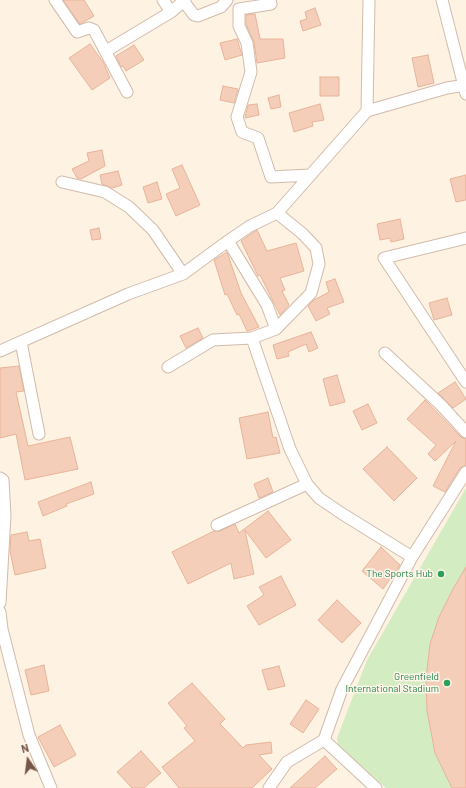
<!DOCTYPE html>
<html>
<head>
<meta charset="utf-8">
<style>
  body { margin:0 }
  #map { position:relative; width:466px; height:788px; overflow:hidden; background:#fef2e3; font-family:Barlow,sans-serif }
  canvas { display:block }
  .north { position:absolute; left:8px; top:740px; width:40px; height:40px; -webkit-text-stroke:3px #fff6eb; paint-order:stroke; rotate:346deg; font-size:11px; font-weight:700; line-height:16px; text-align:center; color:#775647 }
  .north::after { content:''; display:block; margin:auto; width:14px; height:18px; background:#775647; clip-path:polygon(50% 0,100% 100%,50% 72%,0 100%) }
</style>
</head>
<body>
<div id="map">
<canvas width="466" height="788"></canvas>
<div class="north">N</div>
</div>
<script>
const ctx = document.querySelector('canvas').getContext('2d');
ctx.lineJoin = 'round';
function paint(path, color) {
  ctx.fillStyle = color;
  ctx.fill(path, 'evenodd');
}
function toPath(rows) {
  const path = new Path2D();
  for (const r of rows) {
    path.moveTo(r[0], r[1]);
    for (let i = 2; i < r.length; i += 2) path.lineTo(r[i], r[i + 1]);
  }
  return path;
}
function strokePath(path, color, width, dash) {
  ctx.strokeStyle = color;
  ctx.lineWidth = width;
  ctx.lineCap = dash ? 'butt' : 'round';
  ctx.setLineDash(dash || []);
  ctx.stroke(path);
}
function drawText(font, color, halo, rows, align = 'center') {
  ctx.font = font + ' Barlow,sans-serif';
  ctx.lineWidth = 3;
  ctx.setLineDash([]);
  ctx.textBaseline = 'middle';
  ctx.strokeStyle = halo;
  ctx.fillStyle = color;
  for (const [text, x, y, turn = 0] of rows) {
    ctx.save();
    ctx.translate(x, y);
    ctx.rotate((+turn || 0) * Math.PI / 180);
    ctx.textAlign = isNaN(turn) ? turn : align;
    if (halo) ctx.strokeText(text, 0, 0);
    ctx.fillText(text, 0, 0);
    ctx.restore();
  }
}
const green = toPath([
  [466,488,466,788,386,788,338,745,337,738,367,660]
]);
const building = toPath([
  [63,0,84,0,94,16,80,24,63,0],
  [315,8,321,25,303,31,300,21,307,19,305,12,315,8],
  [255,14,260,39,283,39,285,58,257,63,254,42,246,24,246,15,255,14],
  [237,39,242,55,225,60,220,43,237,39],
  [90,44,103,62,110,78,92,90,69,58,90,44],
  [134,45,144,60,126,71,123,66,121,67,116,56,134,45],
  [428,55,434,83,418,87,412,58,428,55],
  [320,77,339,77,339,96,320,96,320,77],
  [223,86,238,89,234,103,220,100,223,86],
  [279,95,281,107,271,109,268,98,279,95],
  [257,104,259,115,245,118,248,105,257,104],
  [320,104,324,120,312,122,313,126,294,132,289,113,320,104],
  [102,150,105,166,81,179,77,178,72,169,89,161,87,153,102,150],
  [182,165,200,205,176,216,166,194,180,188,172,169,182,165],
  [118,171,122,185,112,188,102,184,100,175,118,171],
  [466,175,466,200,456,202,450,179,466,175],
  [157,182,162,199,148,203,143,187,157,182],
  [400,219,404,239,391,242,390,238,380,240,377,224,400,219],
  [99,228,101,239,92,240,90,230,99,228],
  [257,230,267,251,296,243,304,271,280,278,285,290,282,291,289,305,280,315,260,275,258,276,241,241,257,230],
  [227,252,241,293,259,327,248,331,247,331,239,314,237,315,227,294,225,295,214,260,227,252],
  [335,279,344,302,327,308,330,314,316,321,308,306,314,300,329,292,326,282,335,279],
  [447,298,452,315,434,320,429,303,447,298],
  [198,328,203,338,186,348,180,336,198,328],
  [311,332,318,348,309,352,306,344,288,352,289,356,277,359,273,345,311,332],
  [19,366,24,391,16,392,28,446,70,437,78,469,25,480,16,434,0,438,0,368,19,366],
  [337,375,345,402,330,406,323,379,337,375],
  [455,382,466,399,453,408,438,393,455,382],
  [425,400,461,437,466,439,466,465,460,468,445,492,433,486,456,441,435,461,428,454,436,445,407,419,425,400],
  [368,404,377,423,362,430,353,411,368,404],
  [268,412,273,438,276,437,280,453,247,459,239,418,268,412],
  [387,447,417,478,394,501,363,469,387,447],
  [268,478,273,492,259,498,254,484,268,478],
  [91,482,94,494,66,504,67,506,43,516,38,502,91,482],
  [268,511,291,540,266,558,245,530,254,574,234,579,231,563,188,584,172,552,214,531,220,531,235,524,239,533,268,511],
  [27,532,29,541,40,539,46,568,15,575,10,551,11,535,27,532],
  [381,547,400,565,383,589,362,571,381,547],
  [466,567,466,788,452,788,435,753,433,742,427,711,426,679,430,644,439,617,453,589,466,567],
  [281,576,296,605,259,625,247,606,264,595,259,587,281,576],
  [337,600,361,623,342,643,318,620,337,600],
  [44,665,49,691,31,695,25,670,44,665],
  [279,666,285,686,268,690,262,670,279,666],
  [192,683,225,719,220,724,243,748,246,745,271,742,272,753,259,755,272,769,252,788,179,788,162,767,195,741,184,728,187,726,168,703,192,683],
  [306,700,319,709,303,733,290,724,306,700],
  [60,725,76,755,54,767,38,737,60,725],
  [141,751,161,773,144,788,132,788,117,772,141,751],
  [325,756,337,769,315,788,290,788,325,756]
]);
const minor = toPath([
  [55,0,77,32,89,28,94,30,127,92],
  [163,0,171,12],
  [270,0,271,4,239,9,239,26,247,43,251,72,237,117,242,132,258,138,271,177,310,175],
  [442,0,466,94],
  [184,2,194,15,198,16,221,7,227,0],
  [106,51,171,12,185,0],
  [367,111,369,0],
  [62,182,105,192,129,207,153,230,183,274],
  [466,238,384,258,466,382],
  [228,241,267,305,276,329,252,338,290,449,307,484,319,498,341,513,412,557],
  [276,329,311,293,319,264,316,248,303,234,277,213],
  [21,342,39,434],
  [0,351,128,294,183,274,228,241,250,226,277,213,367,111,447,88,466,85],
  [385,353,441,405,466,432],
  [168,367,213,340,252,338],
  [0,478,3,480,5,515,0,603],
  [217,525,307,484],
  [0,612,2,629,29,735,51,788],
  [324,740,342,689,412,557,466,472],
  [324,740,376,788],
  [269,788,287,762,324,740]
]);
const markers = [
  [441,574,4,"#2e9e5b"],
  [447,683,4,"#2e9e5b"]
];
const leisureNames = [
  ["The Sports Hub",433,574],
  ["Greenfield",439,677],
  ["International Stadium",439,689]
];
paint(green, '#d4ecc1');
paint(building, '#f5ceb9');
strokePath(building, '#e8b398', 1);
strokePath(minor, '#d2bbab', 13);
strokePath(minor, '#fff', 11);
for (const [x, y, r, color] of markers) {
  const dot = new Path2D();
  dot.arc(x, y, r, 0, 2 * Math.PI);
  ctx.fillStyle = color;
  ctx.fill(dot);
  strokePath(dot, '#fff6eb', 1.5);
}
drawText('10px', '#27864d', '#fff6eb', leisureNames, 'right');
</script>
</body>
</html>
